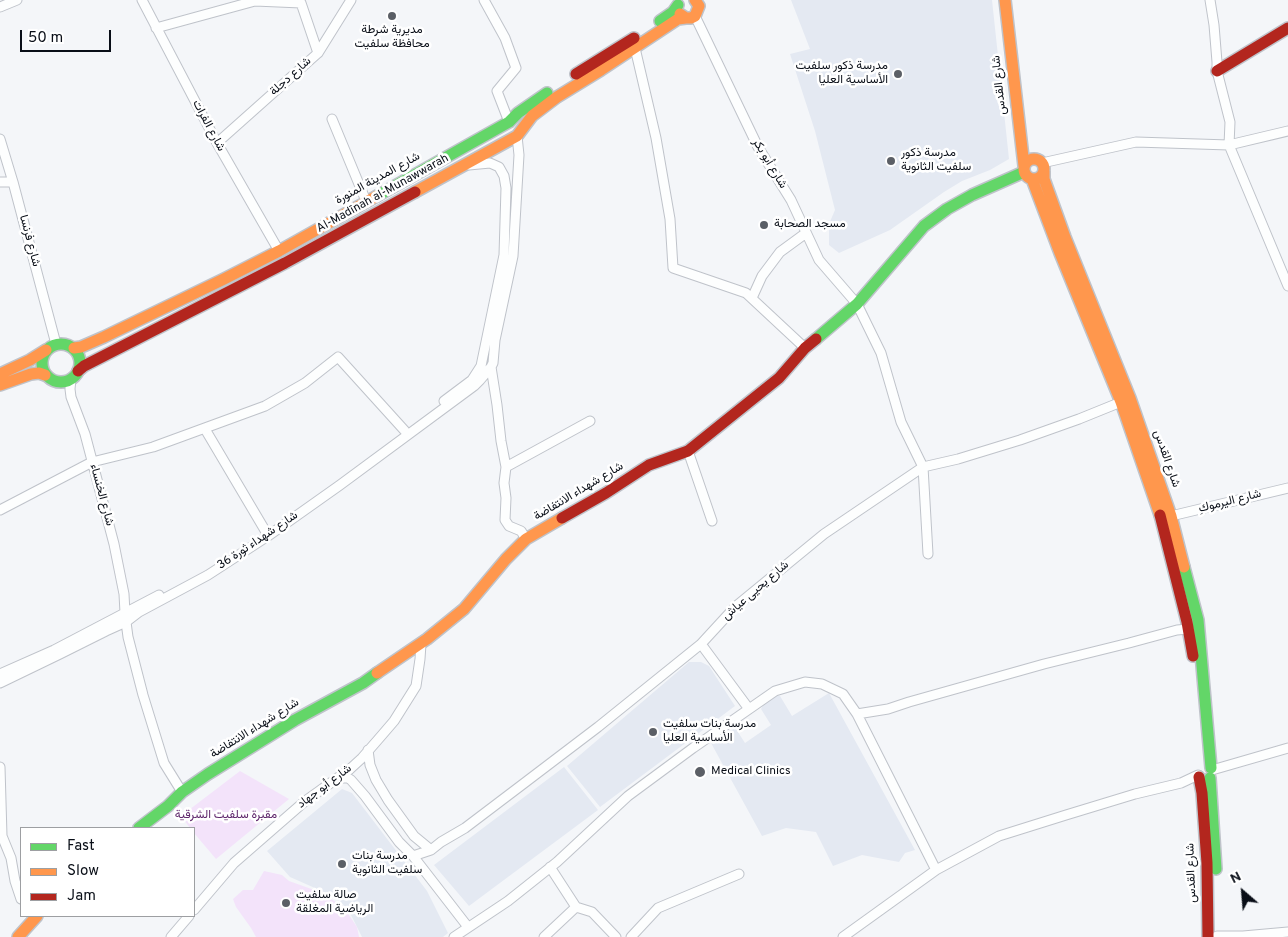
<!DOCTYPE html>
<html>
<head>
<meta charset="utf-8">
<style>
  body { margin:0 }
  #map { position:relative; width:1288px; height:937px; overflow:hidden; background:#f4f6f9; font-family:Overpass,sans-serif }
  canvas { display:block }
  .legend { position:absolute; left:20px; top:827px; width:175px; height:90px; box-sizing:border-box; background:#fff; border:1px solid #9d9fa2; margin:0; padding:6px 9px; list-style:none; font-size:15px; color:#090e17 }
  .legend li { display:flex; align-items:center; gap:10px; height:25px }
  .legend b { width:25px; border:1px solid #9d9fa2 }
  .north { position:absolute; left:1218px; top:867px; width:50px; height:50px; -webkit-text-stroke:4px #fff; paint-order:stroke; rotate:333deg; font-size:14px; font-weight:700; line-height:20px; text-align:center; color:#090e17 }
  .north::after { content:''; display:block; margin:auto; width:18px; height:22px; background:#090e17; clip-path:polygon(50% 0,100% 100%,50% 72%,0 100%) }
  .scale { position:absolute; left:20px; top:30px; width:91px; height:22px; box-sizing:border-box; border:2px solid #090e17; border-top:0; padding-left:6px; font-size:15px; line-height:18px; white-space:nowrap; color:#090e17; -webkit-text-stroke:4px #fff; paint-order:stroke }
</style>
</head>
<body>
<div id="map">
<canvas width="1288" height="937"></canvas>
<ul class="legend">
<li><b style="height:6px;background:#63d668"></b>Fast</li>
<li><b style="height:6px;background:#ff974d"></b>Slow</li>
<li><b style="height:6px;background:#b3261e"></b>Jam</li>
</ul>
<div class="north">N</div>
<div class="scale">50 m</div>
</div>
<script>
const ctx = document.querySelector('canvas').getContext('2d');
ctx.lineJoin = 'round';
function paint(path, color) {
  ctx.fillStyle = color;
  ctx.fill(path, 'evenodd');
}
function toPath(rows) {
  const path = new Path2D();
  for (const r of rows) {
    if (r.length === 3) {
      path.moveTo(r[0] + r[2], r[1]);
      path.arc(r[0], r[1], r[2], 0, 2 * Math.PI);
      continue;
    }
    path.moveTo(r[0], r[1]);
    for (let i = 2; i < r.length; i += 2) path.lineTo(r[i], r[i + 1]);
  }
  return path;
}
function strokePath(path, color, width, dash) {
  ctx.strokeStyle = color;
  ctx.lineWidth = width;
  ctx.lineCap = dash ? 'butt' : 'round';
  ctx.setLineDash(dash || []);
  ctx.stroke(path);
}
function drawText(font, color, halo, rows, align = 'center') {
  ctx.font = font + ' Overpass,Vazirmatn,sans-serif';
  ctx.lineWidth = 5;
  ctx.setLineDash([]);
  ctx.textBaseline = 'middle';
  ctx.strokeStyle = halo;
  ctx.fillStyle = color;
  for (const [text, x, y, turn = 0] of rows) {
    ctx.save();
    ctx.translate(x, y);
    ctx.rotate((+turn || 0) * Math.PI / 180);
    ctx.textAlign = isNaN(turn) ? turn : align;
    if (halo) ctx.strokeText(text, 0, 0);
    ctx.fillText(text, 0, 0);
    ctx.restore();
  }
}
const built = toPath([
  [791,0,992,0,1009,159,990,170,962,181,944,192,890,230,839,253,829,245,829,224,835,210,815,131,790,54,810,49],
  [689,662,701,662,709,666,735,706,600,807,567,766],
  [829,693,915,850,905,853,899,862,862,855,833,866,816,832,786,828,762,836,711,743,734,726,745,743,771,725,761,709,768,696,780,696,792,716],
  [564,767,598,810,469,906,434,865],
  [342,789,352,793,427,891,448,933,443,937,362,937,348,909,333,896,290,877,267,851]
]);
const green = toPath([
  [240,771,289,799,216,859,194,833,194,828,190,828,181,816],
  [264,871,282,875,289,881,317,891,343,906,357,927,359,937,256,937,251,928,236,907,233,899,243,890,253,890]
]);
const street = toPath([
  [142,0,217,143,279,251],
  [484,0,505,38,516,68,497,91,509,122],
  [1210,0,1214,25,1217,62,1217,71,1230,122,1229,145,1288,286],
  [0,7,17,0],
  [695,16,758,147,791,200,819,260,857,304,881,353,901,422,923,467,928,554],
  [156,28,255,1,301,3,318,53],
  [635,48,656,138,670,219,673,268,746,293,805,348],
  [332,119,366,201],
  [0,139,13,182,56,344],
  [217,143,318,53,351,0],
  [1042,163,1136,142,1229,145,1288,131],
  [0,182,13,182],
  [752,298,762,276,780,252,806,233],
  [491,367,497,405,501,441,506,467,504,483,506,498,505,520,509,526,521,531,526,539],
  [71,379,70,389,71,397,85,434,114,544,124,594,125,613],
  [444,401,472,380,481,366,504,255,506,188,504,176,499,167,490,163,469,165],
  [205,429,266,532],
  [688,451,712,521],
  [506,467,590,421],
  [0,510,92,462,153,447,265,406,305,383,338,357,405,431],
  [1171,516,1288,488],
  [126,622,128,637,143,695,164,763,182,792],
  [701,644,749,709],
  [0,674,54,650,159,595],
  [0,683,60,654,106,631,126,622,139,612,208,575,268,536,340,485,474,386,480,380,491,367,493,363,495,340,513,256,519,155,517,136],
  [857,714,888,709,909,702,1044,664,1129,643,1177,630,1189,629],
  [368,750,370,765,376,780,388,800,414,836,431,850],
  [0,767,2,836,11,858,15,881,21,899],
  [1212,770,1288,748],
  [338,778,348,778,351,780,365,796,399,842,413,856,468,927],
  [413,856,431,850,441,842,465,828,527,781,598,727,701,644,735,607,824,534,923,467,958,459,1020,440,1079,419,1121,402],
  [550,867,576,907,592,912,616,937],
  [194,910,234,863,304,802,350,769,362,758,382,735,394,721,416,686,420,659,421,644],
  [1217,936,1243,936,1288,932],
  [171,937,189,916],
  [454,937,508,901,557,862,628,796,693,748,775,691,805,682,822,684,843,694,857,714,936,870],
  [544,937,576,907],
  [631,937,658,908,739,874],
  [843,937,936,870,999,836,1066,815,1135,794,1181,783,1198,775]
]);
const fast = toPath([
  [660,21,673,12,678,5],
  [377,196,509,122,518,113,547,93],
  [816,339,857,304,924,226,947,209,972,195,1024,172],
  [61,363,19],
  [1184,567,1198,620,1211,768],
  [1210,778,1216,869],
  [139,828,168,806,182,792,208,774,295,720,363,683,377,673]
]);
const slow = toPath([
  [1005,0,1024,166],
  [680,14,686,18,691,18,695,16,699,6,695,0],
  [1034,169,10],
  [1044,171,1044,179,1065,237,1130,398,1171,516,1184,567],
  [1032,179,1060,253,1121,402,1160,515],
  [415,192,517,136,532,116,557,97,601,70,678,19,686,18],
  [74,348,81,347,104,337,224,279,279,251,377,196],
  [0,374,30,360,46,350],
  [0,385,31,374,39,373,45,375],
  [377,673,427,639,464,609,506,559,526,539,562,518],
  [18,937,37,916]
]);
const jam = toPath([
  [1217,71,1288,28],
  [576,74,634,38],
  [78,371,84,366,285,263,415,192],
  [1160,515,1187,622,1193,656],
  [562,518,606,493,649,465,688,451,779,378,805,348,816,339],
  [1199,777,1202,793,1207,863,1208,937]
]);
const markers = [
  [392,16,5,"#5b5f66"],
  [898,74,5,"#5b5f66"],
  [891,161,5,"#5b5f66"],
  [764,225,5,"#5b5f66"],
  [653,732,5,"#5b5f66"],
  [700,772,6,"#5b5f66"],
  [342,864,5,"#5b5f66"],
  [286,903,5,"#5b5f66"]
];
const poiNames = [
  ["مديرية شرطة",392,31,"center"],
  ["محافظة سلفيت",392,45,"center"],
  ["مدرسة ذكور سلفيت",888,67,"right"],
  ["الأساسية العليا",888,81,"right"],
  ["مدرسة ذكور",901,154],
  ["سلفيت الثانوية",901,168],
  ["مسجد الصحابة",774,225],
  ["مدرسة بنات سلفيت",663,725],
  ["الأساسية العليا",663,739],
  ["Medical Clinics",711,772],
  ["مدرسة بنات",352,857],
  ["سلفيت الثانوية",352,871],
  ["صالة سلفيت",296,896],
  ["الرياضية المغلقة",296,910]
];
const streetNames = [
  ["شارع دجلة",291,77,-42],
  ["شارع القدس",1000,85,-96],
  ["شارع الفرات",208,126,62],
  ["شارع أبو بكر",769,164,59],
  ["شارع المدينة المنورة",378,179,-29],
  ["Al-Madīnah al-Munawwarah",383,194,-29],
  ["شارع فرنسا",29,241,75],
  ["شارع القدس",1166,459,71],
  ["شارع شهداء الانتفاضة",579,492,-31],
  ["شارع الخنساء",101,495,75],
  ["ِشارع اليرموك",1230,502,-14],
  ["شارع شهداء ثورة 36",258,541,-34],
  ["شارع يحيى عياش",756,591,-41],
  ["شارع شهداء الانتفاضة",255,729,-32],
  ["شارع أبو جهاد",325,787,-37],
  ["شارع القدس",1192,873,-92]
];
const parkNames = [
  ["مقبرة سلفيت الشرقية",226,816]
];
paint(built, '#e4e9f2');
paint(green, '#f3e3fa');
strokePath(street, '#bfc3ca', 11);
strokePath(fast, '#bfc3ca', 14);
strokePath(slow, '#bfc3ca', 14);
strokePath(jam, '#bfc3ca', 14);
strokePath(street, '#fdfefe', 9);
strokePath(fast, '#63d668', 11);
strokePath(slow, '#ff974d', 11);
strokePath(jam, '#b3261e', 11);
for (const [x, y, r, color] of markers) {
  const dot = new Path2D();
  dot.arc(x, y, r, 0, 2 * Math.PI);
  ctx.fillStyle = color;
  ctx.fill(dot);
  strokePath(dot, '#fff', 2);
}
drawText('12px', '#090e17', '#fff', poiNames, 'left');
drawText('12px', '#090e17', '#fff', streetNames);
drawText('12px', '#5f276c', '#fff', parkNames);
</script>
</body>
</html>
